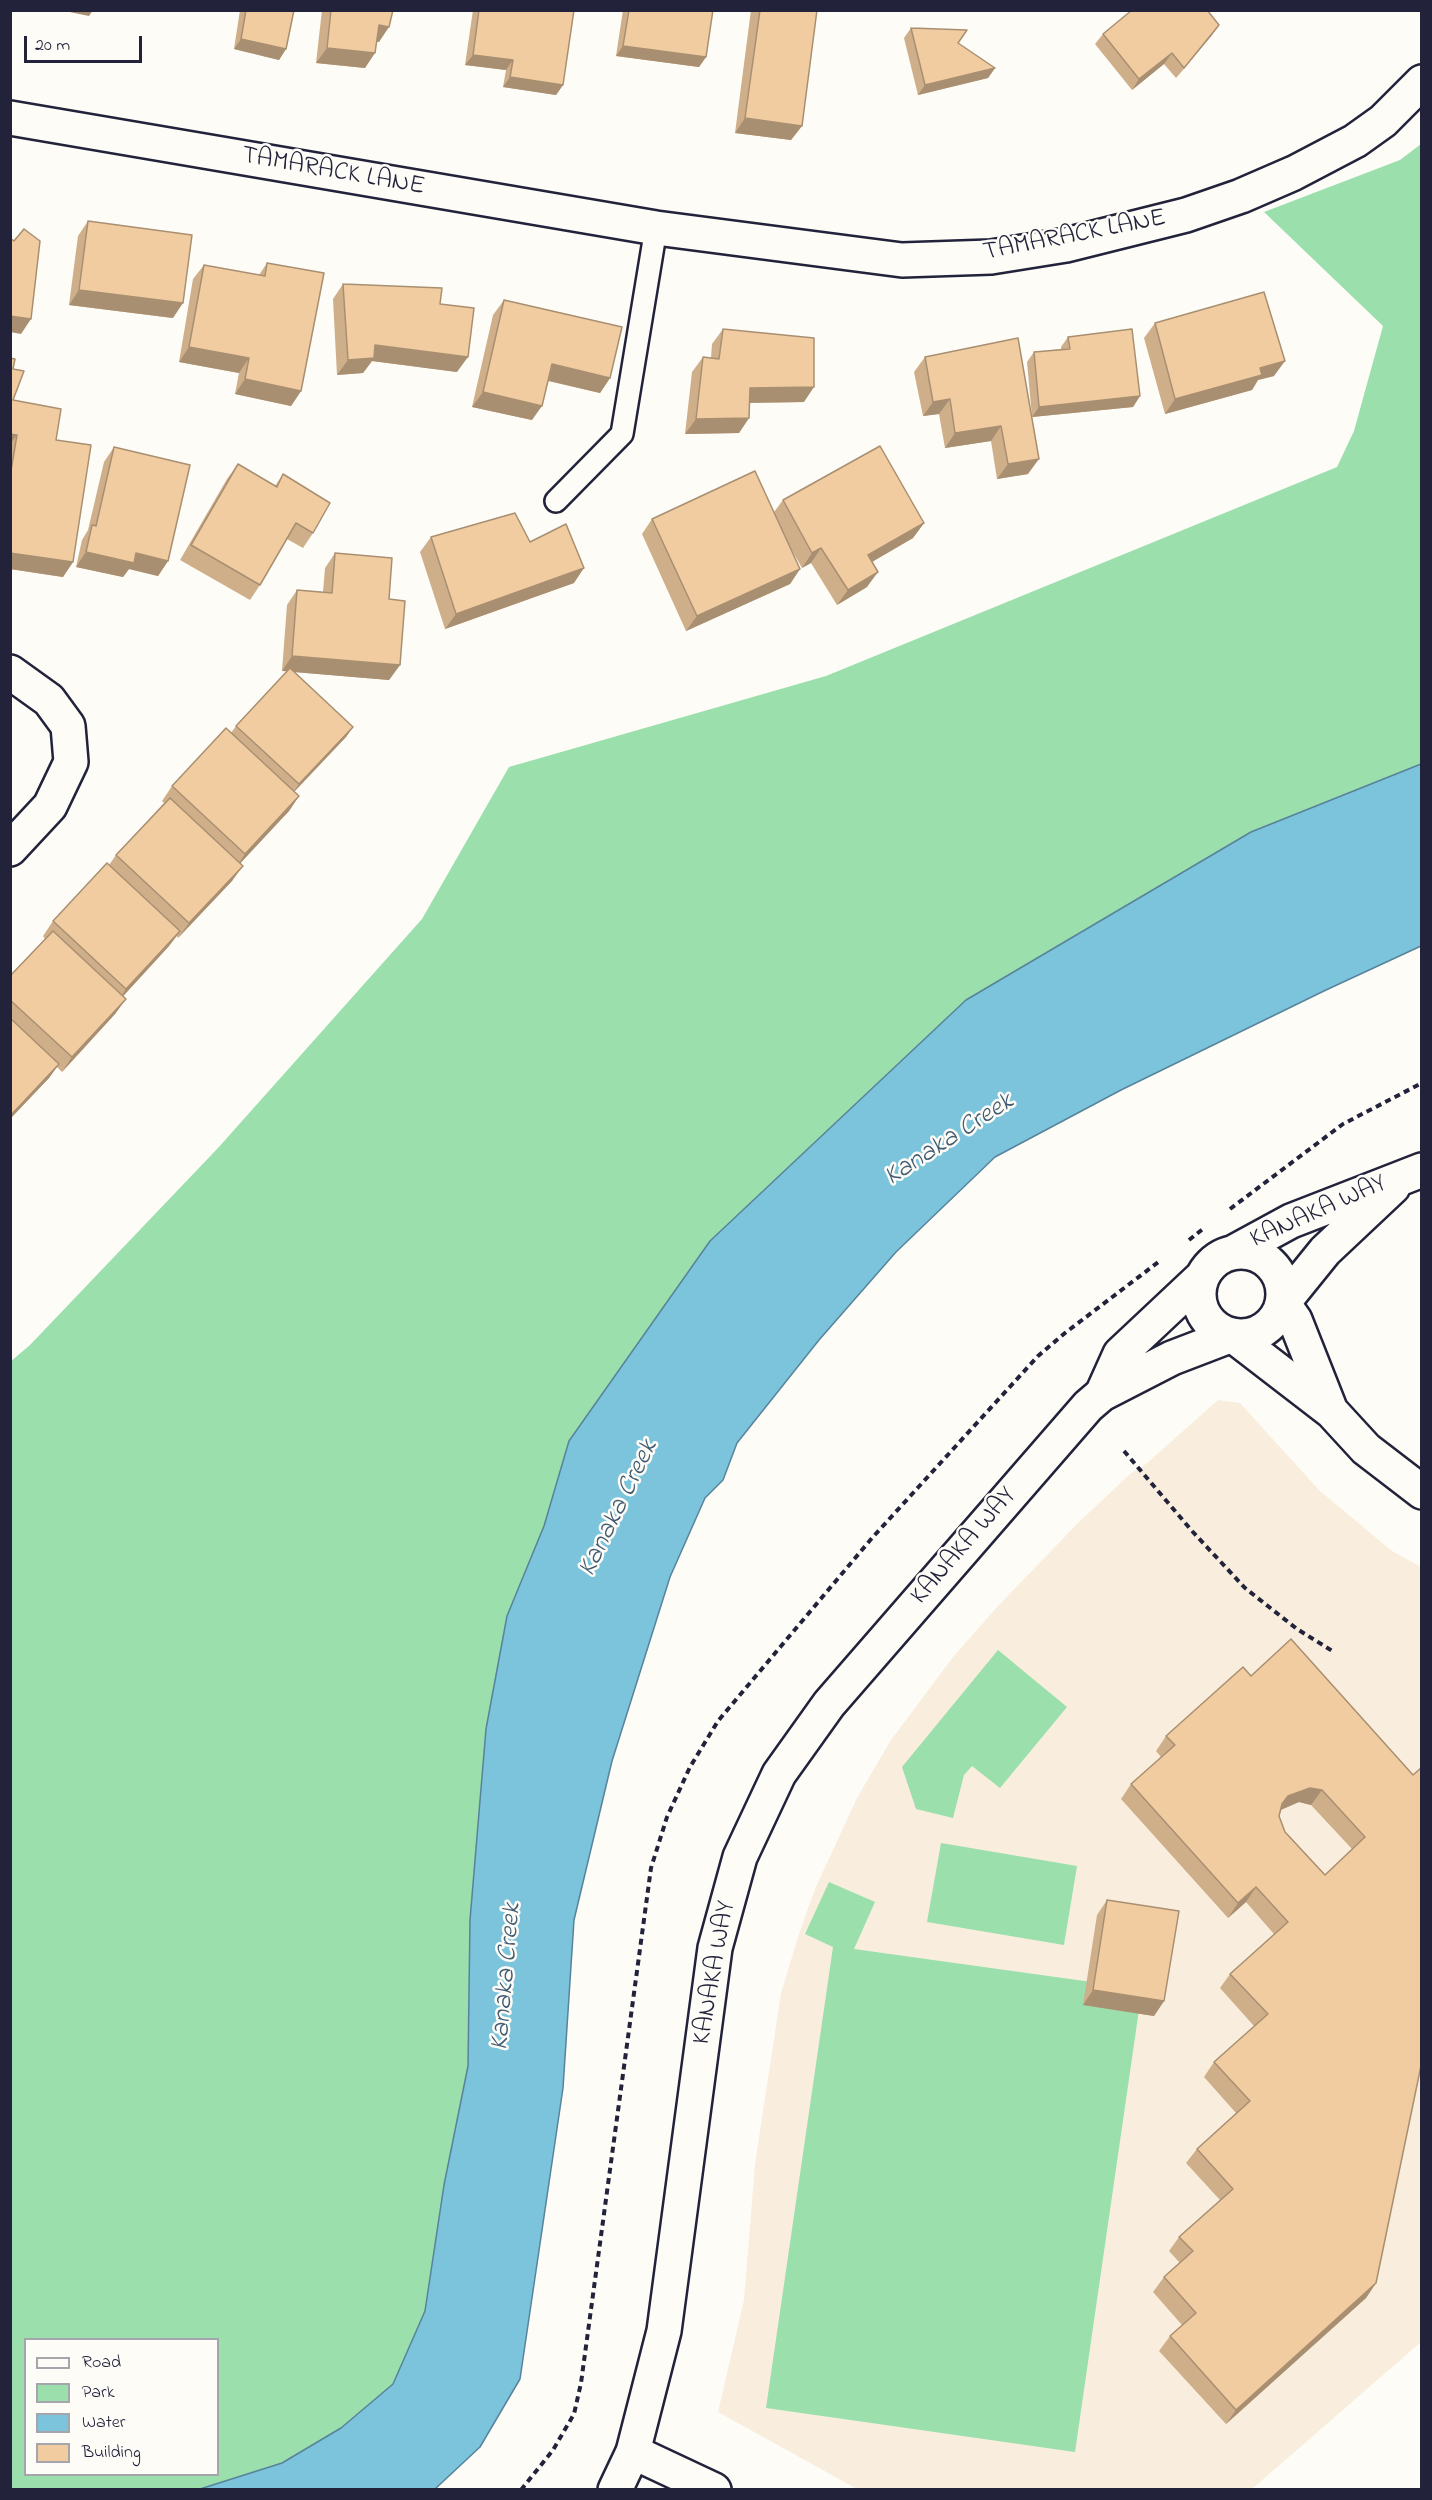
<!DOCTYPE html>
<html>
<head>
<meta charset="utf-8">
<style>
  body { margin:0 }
  #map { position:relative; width:1432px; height:2500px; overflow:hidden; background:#fdfcf7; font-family:"Indie Flower",sans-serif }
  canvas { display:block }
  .frame { position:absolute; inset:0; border:12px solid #22223b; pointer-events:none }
  .legend { position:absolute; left:24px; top:2338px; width:195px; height:138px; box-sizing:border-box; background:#fdfcf7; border:2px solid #a5a5ac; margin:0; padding:8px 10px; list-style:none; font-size:18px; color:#22223b }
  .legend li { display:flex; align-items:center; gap:12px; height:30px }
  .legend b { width:30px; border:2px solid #a5a5ac }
  .scale { position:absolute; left:24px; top:36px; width:118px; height:27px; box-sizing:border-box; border:3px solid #22223b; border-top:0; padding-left:8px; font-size:18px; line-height:21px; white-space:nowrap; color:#22223b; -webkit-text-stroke:4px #fdfcf7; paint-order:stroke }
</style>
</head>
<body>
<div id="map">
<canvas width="1432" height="2500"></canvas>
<div class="frame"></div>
<ul class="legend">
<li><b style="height:8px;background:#fdfcf7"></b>Road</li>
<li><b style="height:16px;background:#9adfac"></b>Park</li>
<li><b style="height:16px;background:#7bc4db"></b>Water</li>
<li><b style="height:16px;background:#f1cca1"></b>Building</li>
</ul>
<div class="scale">20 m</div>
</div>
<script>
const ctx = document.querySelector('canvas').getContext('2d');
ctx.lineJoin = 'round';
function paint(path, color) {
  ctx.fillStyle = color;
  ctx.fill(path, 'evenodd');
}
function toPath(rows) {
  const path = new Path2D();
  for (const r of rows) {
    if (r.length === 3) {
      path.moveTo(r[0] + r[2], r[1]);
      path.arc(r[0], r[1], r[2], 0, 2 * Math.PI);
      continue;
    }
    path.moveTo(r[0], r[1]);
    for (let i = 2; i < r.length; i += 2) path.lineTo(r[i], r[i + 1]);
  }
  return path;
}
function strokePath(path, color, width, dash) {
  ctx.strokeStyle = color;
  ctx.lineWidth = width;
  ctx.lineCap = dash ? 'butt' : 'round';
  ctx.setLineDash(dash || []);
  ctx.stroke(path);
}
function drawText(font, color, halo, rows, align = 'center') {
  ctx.font = font + ' "Indie Flower",sans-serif';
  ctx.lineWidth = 5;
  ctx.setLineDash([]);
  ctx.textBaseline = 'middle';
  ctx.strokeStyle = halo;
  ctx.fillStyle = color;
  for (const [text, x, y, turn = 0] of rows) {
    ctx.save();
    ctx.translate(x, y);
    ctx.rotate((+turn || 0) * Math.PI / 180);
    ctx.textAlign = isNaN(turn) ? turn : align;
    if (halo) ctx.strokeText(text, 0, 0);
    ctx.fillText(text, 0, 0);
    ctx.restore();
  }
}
const built = toPath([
  [1218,1400,1240,1403,1319,1490,1392,1551,1421,1567,1421,2342,1252,2489,857,2489,718,2412,744,2300,755,2164,781,1993,799,1934,815,1889,857,1798,891,1740,953,1657,998,1606,1078,1523,1130,1474,1146,1464]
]);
const green = toPath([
  [1421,144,1421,764,1251,832,966,1000,710,1241,569,1441,544,1526,470,1920,468,2066,444,2185,425,2311,393,2384,341,2428,282,2463,200,2489,11,2489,10,1362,30,1345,218,1148,422,919,509,767,826,676,1337,467,1354,431,1383,326,1264,212,1400,160],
  [26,2340,218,2340,218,2474,26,2474],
  [998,1650,1067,1707,1000,1788,972,1766,964,1775,953,1818,916,1809,902,1767],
  [941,1843,1077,1866,1064,1945,927,1922],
  [829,1882,875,1902,854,1949,1142,1989,1075,2452,766,2408,833,1947,805,1934]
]);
const water = toPath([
  [1421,764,1421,946,1326,990,1121,1090,995,1157,896,1252,819,1340,737,1443,723,1480,705,1498,670,1577,612,1761,574,1920,563,2088,520,2379,480,2447,435,2489,200,2489,282,2463,341,2428,393,2384,425,2311,444,2185,468,2066,470,1920,486,1729,507,1616,544,1526,569,1441,710,1241,966,1000,1251,832,1421,764]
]);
const path = toPath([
  [1230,1209,1343,1124,1422,1083],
  [1189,1240,1204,1228],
  [1124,1451,1192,1531,1245,1588,1297,1629,1334,1652],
  [521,2490,553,2450,574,2414,581,2383,651,1868,667,1817,690,1767,718,1721,872,1538,1038,1356,1065,1333,1161,1260]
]);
const service = toPath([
  [556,501,622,434,656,228]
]);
const minor = toPath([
  [10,672,49,700,68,726,71,762,50,806,10,849],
  [1283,1303,1295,1320,1331,1411],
  [1232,1335,1332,1412,1366,1449,1422,1492],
  [633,2452,714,2490]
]);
const tertiary = toPath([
  [10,118,656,228,902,260,991,257,1066,245,1186,215,1241,196,1294,173,1355,141,1383,121,1422,82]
]);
const secondary = toPath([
  [1234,1252,1291,1221,1422,1170],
  [1241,1294,42],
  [1283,1303,1325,1251,1393,1187],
  [1102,1394,1120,1354,1203,1276],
  [615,2490,633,2452,664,2331,715,1948,740,1857,779,1774,829,1704,1088,1406,1102,1394,1172,1358,1232,1335]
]);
const wall = toPath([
  [240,10,294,10,286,49,279,60,234,49],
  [322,10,393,10,379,42,377,42,365,68,316,63],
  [473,10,574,10,563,85,556,95,503,87,506,70,465,65],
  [623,10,713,10,706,57,699,67,616,56],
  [751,10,817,10,802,126,791,140,735,133],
  [911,28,958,43,995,68,988,78,918,95,904,38],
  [1103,34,1212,35,1176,78,1164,64,1132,90,1095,44],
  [88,221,173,318,69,305,78,236],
  [267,263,301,391,291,406,235,394,239,373,179,362,193,279,204,265,259,275],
  [343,284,440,304,457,372,372,361,363,373,337,375,333,299],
  [504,300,610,378,600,393,548,381,532,420,472,407,493,315],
  [1155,323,1274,376,1258,380,1252,390,1165,414,1144,338],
  [723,329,804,402,750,403,749,418,739,433,685,434,692,372,703,357,711,358,712,344],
  [1068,337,1140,396,1133,407,1032,417,1027,362,1034,352,1061,349,1061,347],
  [1018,338,1028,474,997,479,991,441,945,448,939,414,923,416,914,372,925,357],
  [10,358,13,369,13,400,56,440,73,562,63,577,10,569],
  [114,447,168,561,158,576,129,569,123,577,76,567,82,540,88,530,104,462],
  [238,464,275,486,283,474,313,533,303,548,287,539,260,585,250,600,180,560,227,479],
  [783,500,924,523,913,538,872,562,867,587,837,605,811,563,802,568,790,547,800,569,790,584,686,631,642,534,652,519,774,512],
  [431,537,530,542,574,583,445,629,420,552],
  [335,553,389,599,400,665,389,680,294,672,353,727,346,737,294,792,299,796,289,811,240,863,232,881,178,938,177,936,169,946,123,996,126,999,115,1014,62,1072,57,1067,49,1078,10,1119,10,976,45,939,43,936,53,921,109,865,116,855,164,803,162,801,172,786,231,733,236,726,287,671,282,671,287,605,297,590,323,592,325,568],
  [1251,1676,1413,1775,1376,2283,1366,2298,1226,2424,1159,2351,1170,2336,1182,2325,1153,2292,1164,2277,1180,2263,1169,2251,1179,2237,1220,2200,1186,2163,1197,2149,1236,2113,1204,2077,1214,2062,1254,2026,1220,1988,1230,1974,1274,1934,1246,1902,1228,1918,1121,1799,1131,1784,1161,1757,1156,1751,1166,1736],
  [1299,1802,1311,1805,1352,1849,1325,1875,1285,1832,1279,1816,1281,1810],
  [1107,1900,1164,2001,1154,2016,1083,2005,1097,1915]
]);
const shadedWall = toPath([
  [60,10,93,10,89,16],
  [379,25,389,27,379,42,369,40],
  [1219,25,1212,35,1176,78,1184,68],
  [241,39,286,49,279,60,234,49],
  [623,46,706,57,699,67,616,56],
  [327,48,375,53,365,68,316,63],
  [1172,53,1164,64,1132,90,1139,79],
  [473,55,513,60,506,70,465,65],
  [995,68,988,78,918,95,925,85],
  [510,77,563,85,556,95,503,87],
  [745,118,802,126,791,140,735,133],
  [79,290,183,303,173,318,69,305],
  [10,316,31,319,21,334,10,332],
  [375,345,468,357,457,372,372,361,363,373,337,375,348,360],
  [189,347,249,358,239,373,179,362],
  [1285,361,1274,376,1258,380,1252,390,1165,414,1175,399,1260,368],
  [552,364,610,378,600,393,541,379],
  [245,379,301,391,291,406,235,394],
  [814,387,804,402,739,403,750,388],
  [483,392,542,406,532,420,472,407],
  [1140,396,1133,407,1032,417,1039,407],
  [950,399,939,414,923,416,933,402],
  [749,418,739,433,685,434,696,419],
  [1001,426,991,441,945,448,955,433],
  [10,434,17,435,10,444],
  [1039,459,1028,474,997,479,1008,464],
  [924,523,913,538,858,570,868,555],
  [821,548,811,563,802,568,812,553],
  [86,552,136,553,168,561,158,576,129,569,123,577,76,567],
  [10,553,73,562,63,577,10,569],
  [584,568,574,583,445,629,456,614],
  [800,569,790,584,686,631,697,616],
  [878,572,867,587,837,605,848,590],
  [292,656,400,665,389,680,282,671],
  [353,727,346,737,292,794,299,784],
  [299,796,289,811,235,869,245,854],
  [243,866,232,881,178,938,189,923],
  [180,931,169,946,116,1004,126,989],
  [126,999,115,1014,62,1072,72,1057],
  [59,1064,49,1078,10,1119,10,1116],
  [1310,1788,1322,1790,1311,1805,1299,1802,1278,1811,1288,1796],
  [1256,1887,1246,1902,1228,1918,1238,1903],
  [1093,1990,1164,2001,1154,2016,1083,2005],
  [1376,2283,1366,2298,1226,2424,1236,2410]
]);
const building = toPath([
  [246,10,294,10,286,49,241,39,246,10],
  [331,10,393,10,389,27,379,25,375,53,327,48,331,10],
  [479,10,574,10,563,85,510,77,513,60,473,55,479,10],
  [629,10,713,10,706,57,623,46,629,10],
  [760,10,817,10,802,126,745,118,760,10],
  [1132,10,1207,10,1219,25,1184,68,1172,53,1139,79,1103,34,1132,10],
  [911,28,967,30,958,43,995,68,925,85,911,28],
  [88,221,192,235,183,303,79,290,88,221],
  [24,229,40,241,31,319,10,316,10,238,14,241,24,229],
  [267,263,324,273,301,391,245,379,249,358,189,347,204,265,265,276,267,263],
  [343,284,442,288,440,304,474,308,468,357,375,345,374,358,348,360,343,284],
  [1264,292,1285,361,1260,368,1262,375,1175,399,1155,323,1264,292],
  [504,300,622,327,610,378,552,364,542,406,483,392,504,300],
  [723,329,814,338,814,387,750,388,749,418,696,419,703,357,719,359,723,329],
  [1132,329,1140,396,1039,407,1034,352,1070,349,1068,337,1132,329],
  [1018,338,1039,459,1008,464,1001,426,955,433,950,399,933,402,925,357,1018,338],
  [10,358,15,359,13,369,24,371,13,400,61,409,56,440,91,445,73,562,10,553,10,477,17,435,10,434,10,358],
  [880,446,924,523,868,555,878,572,848,590,821,548,812,553,783,500,880,446],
  [114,447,190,465,168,561,136,553,134,563,86,552,92,525,96,526,114,447],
  [238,464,277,487,283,474,330,503,313,533,296,523,260,585,191,545,238,464],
  [755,471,800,569,697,616,652,519,755,471],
  [515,513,530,542,566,524,584,568,456,614,431,537,515,513],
  [335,553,392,558,389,599,405,601,400,665,292,656,297,590,332,593,335,553],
  [290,668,353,727,299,784,236,726,290,668],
  [226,728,299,796,245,854,172,786,226,728],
  [170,798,243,866,189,923,116,855,170,798],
  [107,863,180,931,126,989,53,921,107,863],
  [53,931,126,999,72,1057,10,1000,10,976,53,931],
  [10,1018,59,1064,10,1116,10,1018],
  [1291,1639,1413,1775,1422,1767,1422,2061,1376,2283,1236,2410,1170,2336,1196,2313,1164,2277,1193,2251,1179,2237,1233,2189,1197,2149,1250,2101,1214,2062,1268,2014,1230,1974,1288,1922,1256,1887,1238,1903,1131,1784,1175,1745,1166,1736,1243,1667,1251,1676,1291,1639],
  [1310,1788,1322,1790,1365,1837,1325,1875,1285,1832,1279,1816,1282,1804,1288,1796,1310,1788],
  [1107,1900,1179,1911,1164,2001,1093,1990,1107,1900]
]);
const streetNames = [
  ["TAMARACK LANE",333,173,10],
  ["TAMARACK LANE",1075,237,-11],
  ["KANAKA WAY",1319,1213,-24],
  ["KANAKA WAY",965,1547,-49],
  ["KANAKA WAY",716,1973,-80]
];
const waterNames = [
  ["Kanaka Creek",950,1141,-33],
  ["Kanaka Creek",620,1509,-64],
  ["Kanaka Creek",508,1977,-85]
];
paint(built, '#f9eedd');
paint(green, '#9adfac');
paint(water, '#7bc4db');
strokePath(water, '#57839b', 1.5);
strokePath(service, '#22223b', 26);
strokePath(minor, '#22223b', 38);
strokePath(tertiary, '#22223b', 38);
strokePath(secondary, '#22223b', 38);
strokePath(path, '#22223b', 4, [6, 4.5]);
strokePath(service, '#fdfcf7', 21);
strokePath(minor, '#fdfcf7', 33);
strokePath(tertiary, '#fdfcf7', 33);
strokePath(secondary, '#fdfcf7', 33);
paint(wall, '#cfaf8a');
paint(shadedWall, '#a98f71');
paint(building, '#f1cca1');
strokePath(building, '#a98f71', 1.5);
drawText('26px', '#22223b', '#fdfcf7', streetNames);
drawText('italic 27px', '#415b73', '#fdfcf7', waterNames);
</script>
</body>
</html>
